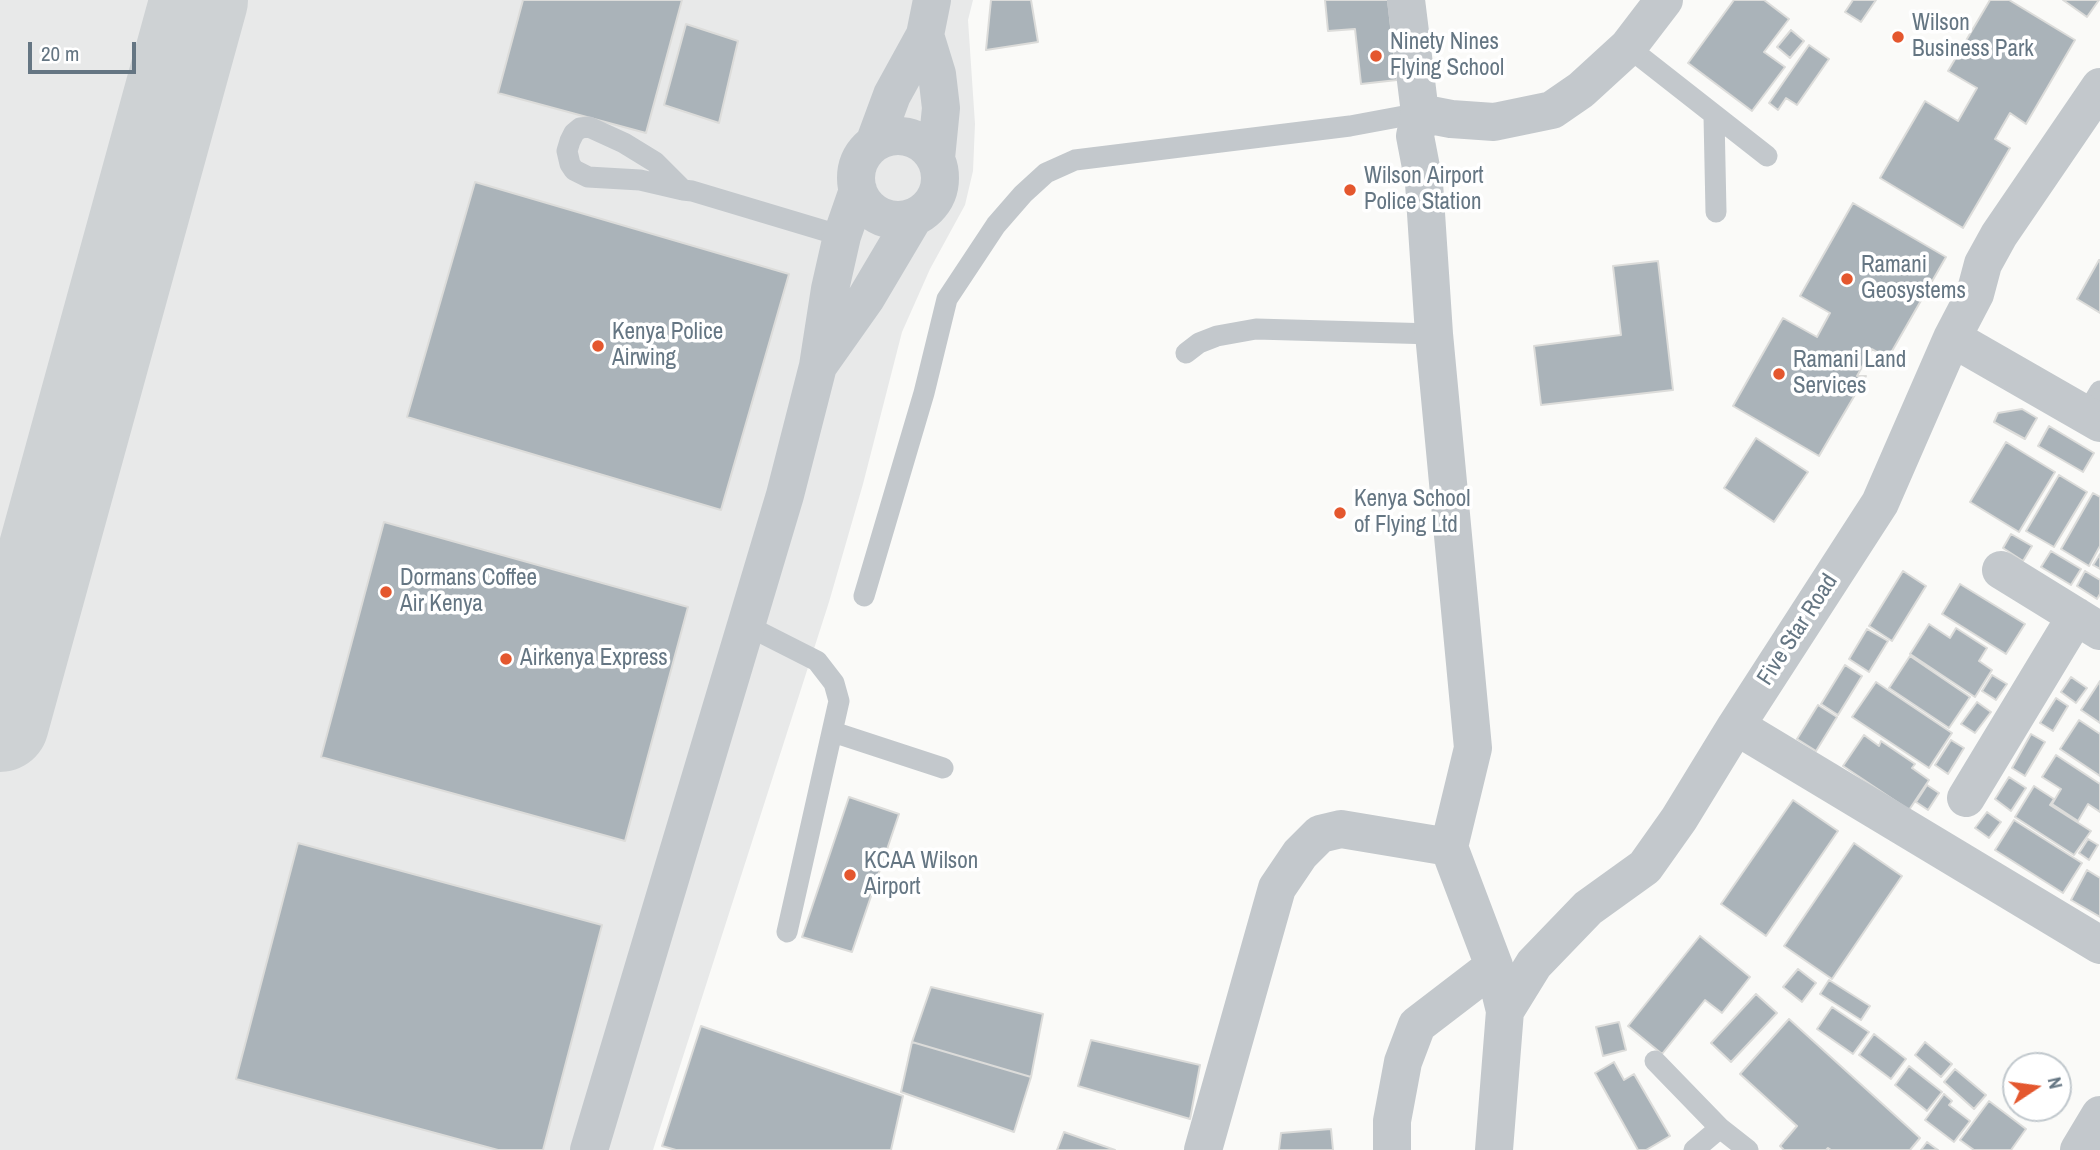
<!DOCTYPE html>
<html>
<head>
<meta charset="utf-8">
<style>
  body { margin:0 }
  #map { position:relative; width:2100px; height:1150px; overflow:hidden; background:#fafaf8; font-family:"Archivo Narrow",sans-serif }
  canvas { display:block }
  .north { position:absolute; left:2002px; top:1052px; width:70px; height:70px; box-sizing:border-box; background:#fff; border:2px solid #c1c8cd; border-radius:50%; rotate:77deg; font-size:19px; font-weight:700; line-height:28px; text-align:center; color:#657683 }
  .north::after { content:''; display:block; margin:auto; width:24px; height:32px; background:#e4572e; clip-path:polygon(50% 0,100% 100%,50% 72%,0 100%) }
  .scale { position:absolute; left:28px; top:42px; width:108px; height:32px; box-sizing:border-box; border:4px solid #657683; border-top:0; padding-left:9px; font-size:21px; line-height:24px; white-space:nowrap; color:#657683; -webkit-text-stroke:5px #fff; paint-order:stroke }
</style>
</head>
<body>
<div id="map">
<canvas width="2100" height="1150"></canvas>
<div class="north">N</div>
<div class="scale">20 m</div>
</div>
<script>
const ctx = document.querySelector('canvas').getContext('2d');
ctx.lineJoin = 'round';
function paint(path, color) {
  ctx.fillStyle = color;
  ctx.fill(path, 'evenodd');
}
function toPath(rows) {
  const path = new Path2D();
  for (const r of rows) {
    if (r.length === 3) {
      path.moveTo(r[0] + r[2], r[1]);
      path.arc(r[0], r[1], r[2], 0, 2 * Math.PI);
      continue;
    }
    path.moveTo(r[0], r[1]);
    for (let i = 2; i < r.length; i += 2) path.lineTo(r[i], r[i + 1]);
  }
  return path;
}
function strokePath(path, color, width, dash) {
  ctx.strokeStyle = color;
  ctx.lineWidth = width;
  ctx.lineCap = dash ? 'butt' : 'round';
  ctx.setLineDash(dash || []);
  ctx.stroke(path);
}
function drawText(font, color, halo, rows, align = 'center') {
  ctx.font = font + ' "Archivo Narrow",sans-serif';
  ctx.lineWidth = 7;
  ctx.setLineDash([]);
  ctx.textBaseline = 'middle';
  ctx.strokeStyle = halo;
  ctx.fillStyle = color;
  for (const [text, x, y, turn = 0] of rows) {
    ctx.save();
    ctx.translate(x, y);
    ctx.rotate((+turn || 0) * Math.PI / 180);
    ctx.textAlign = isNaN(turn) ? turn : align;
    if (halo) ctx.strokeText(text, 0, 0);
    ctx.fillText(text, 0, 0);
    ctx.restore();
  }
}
const built = toPath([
  [0,0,973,0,968,20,975,124,973,171,965,205,930,269,902,332,863,484,829,602,653,1150,0,1150]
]);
const taxiway = toPath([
  [0,723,199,0]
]);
const building = toPath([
  [523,0,682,0,646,133,498,93,523,0],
  [991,0,1031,0,1038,42,986,50,991,0],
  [1325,0,1388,0,1397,80,1361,84,1355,29,1328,31,1325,0],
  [1734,0,1764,0,1789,19,1764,52,1785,67,1752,111,1688,63,1734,0],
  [1853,0,1876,0,1861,22,1845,12,1853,0],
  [1990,0,2009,0,2075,40,2026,124,2010,113,1995,139,2010,148,1963,228,1880,178,1925,101,1958,121,1977,88,1948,71,1990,0],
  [2063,0,2099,0,2087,17,2063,0],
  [686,24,738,41,719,123,664,105,686,24],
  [1791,30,1804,41,1790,58,1777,47,1791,30],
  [1809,45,1829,59,1797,105,1786,98,1778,110,1769,103,1809,45],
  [475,182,789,274,721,510,407,417,475,182],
  [1853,203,1946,257,1888,358,1872,349,1857,376,1866,376,1819,456,1733,406,1783,318,1817,337,1830,313,1800,296,1853,203],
  [2099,260,2100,260,2100,313,2077,299,2099,260],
  [1658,261,1673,390,1541,405,1534,346,1621,335,1613,266,1658,261],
  [2022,409,2037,418,2025,439,1994,422,1998,413,2022,409],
  [2049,426,2094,453,2083,472,2038,446,2049,426],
  [1756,438,1808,472,1774,522,1724,488,1756,438],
  [2006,442,2055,472,2019,532,1970,502,2006,442],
  [2059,475,2087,492,2054,547,2026,531,2059,475],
  [2093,493,2100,497,2100,546,2089,566,2061,549,2093,493],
  [384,522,688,607,625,841,321,757,384,522],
  [2011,534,2032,546,2023,561,2003,548,2011,534],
  [2051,551,2081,569,2071,585,2041,567,2051,551],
  [2100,554,2100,569,2093,565,2100,554],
  [1903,571,1926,586,1892,641,1869,626,1903,571],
  [2085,571,2100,580,2100,594,2097,599,2077,586,2085,571],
  [1960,584,2025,624,2006,654,1942,614,1960,584],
  [1929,624,1950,638,1956,628,1987,648,1979,661,1992,670,1975,697,1910,654,1929,624],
  [1867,629,1888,641,1869,672,1849,659,1867,629],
  [1910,656,1970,697,1949,728,1889,688,1910,656],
  [1845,665,1862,676,1838,715,1821,704,1845,665],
  [1992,675,2007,684,1996,700,1982,691,1992,675],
  [2071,677,2087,688,2076,703,2061,692,2071,677],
  [2100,681,2100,723,2081,710,2100,681],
  [1876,682,1952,733,1929,768,1852,717,1876,682],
  [2056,698,2068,706,2053,731,2040,723,2056,698],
  [1977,702,1991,712,1975,733,1961,724,1977,702],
  [1818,705,1837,717,1816,751,1797,739,1818,705],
  [2079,720,2100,734,2100,776,2060,749,2079,720],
  [2031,734,2045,742,2025,776,2012,768,2031,734],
  [1864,735,1879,746,1881,741,1915,764,1912,768,1929,780,1909,810,1843,766,1864,735],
  [1951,740,1964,748,1948,774,1935,765,1951,740],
  [2056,755,2100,784,2100,812,2088,804,2078,821,2052,804,2061,789,2042,777,2056,755],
  [2009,777,2026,788,2011,811,1995,799,2009,777],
  [1927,785,1939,793,1928,810,1916,802,1927,785],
  [2034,786,2054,799,2050,805,2091,831,2074,855,2015,817,2034,786],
  [849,797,899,814,852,952,802,937,849,797],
  [1793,800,1838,831,1766,936,1721,904,1793,800],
  [1987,812,2001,822,1989,838,1975,828,1987,812],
  [2014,820,2082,863,2063,893,1995,850,2014,820],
  [2088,839,2098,845,2089,860,2079,853,2088,839],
  [298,843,602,925,543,1150,498,1150,236,1079,298,843],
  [1854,843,1902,876,1832,979,1784,946,1854,843],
  [2087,870,2100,878,2100,917,2071,900,2087,870],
  [1700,936,1750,977,1722,1013,1705,1000,1662,1054,1628,1026,1700,936],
  [1798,969,1816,983,1802,1002,1783,987,1798,969],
  [1829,980,1870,1006,1861,1020,1820,994,1829,980],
  [931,987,1043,1014,1031,1077,912,1042,931,987],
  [1756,994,1777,1013,1731,1062,1711,1043,1756,994],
  [1832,1007,1869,1032,1853,1054,1817,1029,1832,1007],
  [1789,1019,1920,1138,1910,1150,1831,1150,1828,1148,1826,1150,1784,1150,1780,1146,1797,1126,1740,1074,1789,1019],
  [1619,1022,1626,1050,1603,1056,1596,1027,1619,1022],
  [701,1026,903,1096,891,1150,676,1150,662,1146,701,1026],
  [1874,1034,1906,1059,1891,1079,1859,1055,1874,1034],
  [1091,1040,1200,1065,1190,1119,1078,1086,1091,1040],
  [912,1042,1031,1077,1014,1132,901,1092,912,1042],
  [1925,1042,1952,1064,1941,1077,1915,1055,1925,1042],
  [1614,1062,1624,1080,1634,1074,1670,1136,1646,1150,1638,1150,1595,1073,1614,1062],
  [1909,1066,1942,1092,1927,1111,1895,1085,1909,1066],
  [1955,1069,1986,1095,1974,1109,1944,1082,1955,1069],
  [1944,1094,1952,1101,1949,1105,1970,1121,1954,1142,1925,1120,1944,1094],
  [1989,1101,2026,1129,2011,1150,1974,1150,1960,1140,1989,1101],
  [1331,1129,1333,1150,1279,1150,1281,1133,1331,1129],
  [1064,1132,1115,1150,1057,1150,1064,1132],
  [1927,1142,1938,1150,1921,1150,1927,1142]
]);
const lane = toPath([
  [1628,47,1767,156],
  [1714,116,1716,212],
  [683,190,655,162,624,143,589,127,580,128,574,133,570,141,567,151,570,164,574,170,588,177,640,180,683,190,692,191,842,236],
  [1186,353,1199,343,1217,336,1256,329,1434,334],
  [2085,416,2100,391],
  [864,596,924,393,947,299,996,225,1023,194,1046,173,1075,160,1350,126,1420,113],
  [746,625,817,661,834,683,839,701,787,932],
  [833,732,943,768],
  [1655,1061,1720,1128,1748,1150],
  [1694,1150,1720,1128]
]);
const street = toPath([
  [1406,0,1420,113,1415,136,1424,183,1434,334,1473,748,1449,847,1494,966,1505,1011],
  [925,35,932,0],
  [1420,113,1451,119,1494,122,1552,110,1581,90,1628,47,1664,0],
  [898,178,42],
  [875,141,892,95,925,35,937,74,941,108,936,158],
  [858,190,842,236,830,289,818,366,866,298,914,217],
  [1952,338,2100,423],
  [2001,570,2100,631],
  [1736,726,2100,945],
  [1966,798,2076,616],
  [589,1150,785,495,818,366],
  [1203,1150,1277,888,1300,854,1320,834,1341,829,1449,847],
  [1392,1150,1392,1121,1403,1062,1417,1025,1494,966],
  [1494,1150,1505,1011,1534,964,1588,908,1645,867,1679,819,1736,726,1880,503,1952,338,1975,294,1983,264,1999,235,2100,87],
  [2079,1150,2100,1115]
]);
const markers = [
  [1898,37,7,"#e4572e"],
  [1376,56,7,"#e4572e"],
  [1350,190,7,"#e4572e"],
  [1847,279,7,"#e4572e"],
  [598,346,7,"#e4572e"],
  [1779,374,7,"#e4572e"],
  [1340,513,7,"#e4572e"],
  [386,592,7,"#e4572e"],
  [506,659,7,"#e4572e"],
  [850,875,7,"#e4572e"]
];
const poiNames = [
  ["Wilson",1912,24],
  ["Business Park",1912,50],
  ["Ninety Nines",1390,43],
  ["Flying School",1390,69],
  ["Wilson Airport",1364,177],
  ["Police Station",1364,203],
  ["Ramani",1861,266],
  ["Geosystems",1861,292],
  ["Kenya Police",612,333],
  ["Airwing",612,359],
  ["Ramani Land",1793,361],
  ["Services",1793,387],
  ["Kenya School",1354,500],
  ["of Flying Ltd",1354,526],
  ["Dormans Coffee",400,579],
  ["Air Kenya",400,605],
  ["Airkenya Express",520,659],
  ["KCAA Wilson",864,862],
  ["Airport",864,888]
];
const streetNames = [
  ["Five Star Road",1798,630,-57]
];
paint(built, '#e8e9e9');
strokePath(taxiway, '#ced2d4', 98);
paint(building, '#aab3b9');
strokePath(building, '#dcdcda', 2);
strokePath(lane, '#c3c8cc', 21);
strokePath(street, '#c3c8cc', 38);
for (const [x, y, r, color] of markers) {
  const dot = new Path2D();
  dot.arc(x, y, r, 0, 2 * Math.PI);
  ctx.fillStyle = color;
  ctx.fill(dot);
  strokePath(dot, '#fff', 2.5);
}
drawText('23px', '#657683', '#fff', poiNames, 'left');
drawText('23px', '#657683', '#fff', streetNames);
</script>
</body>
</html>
